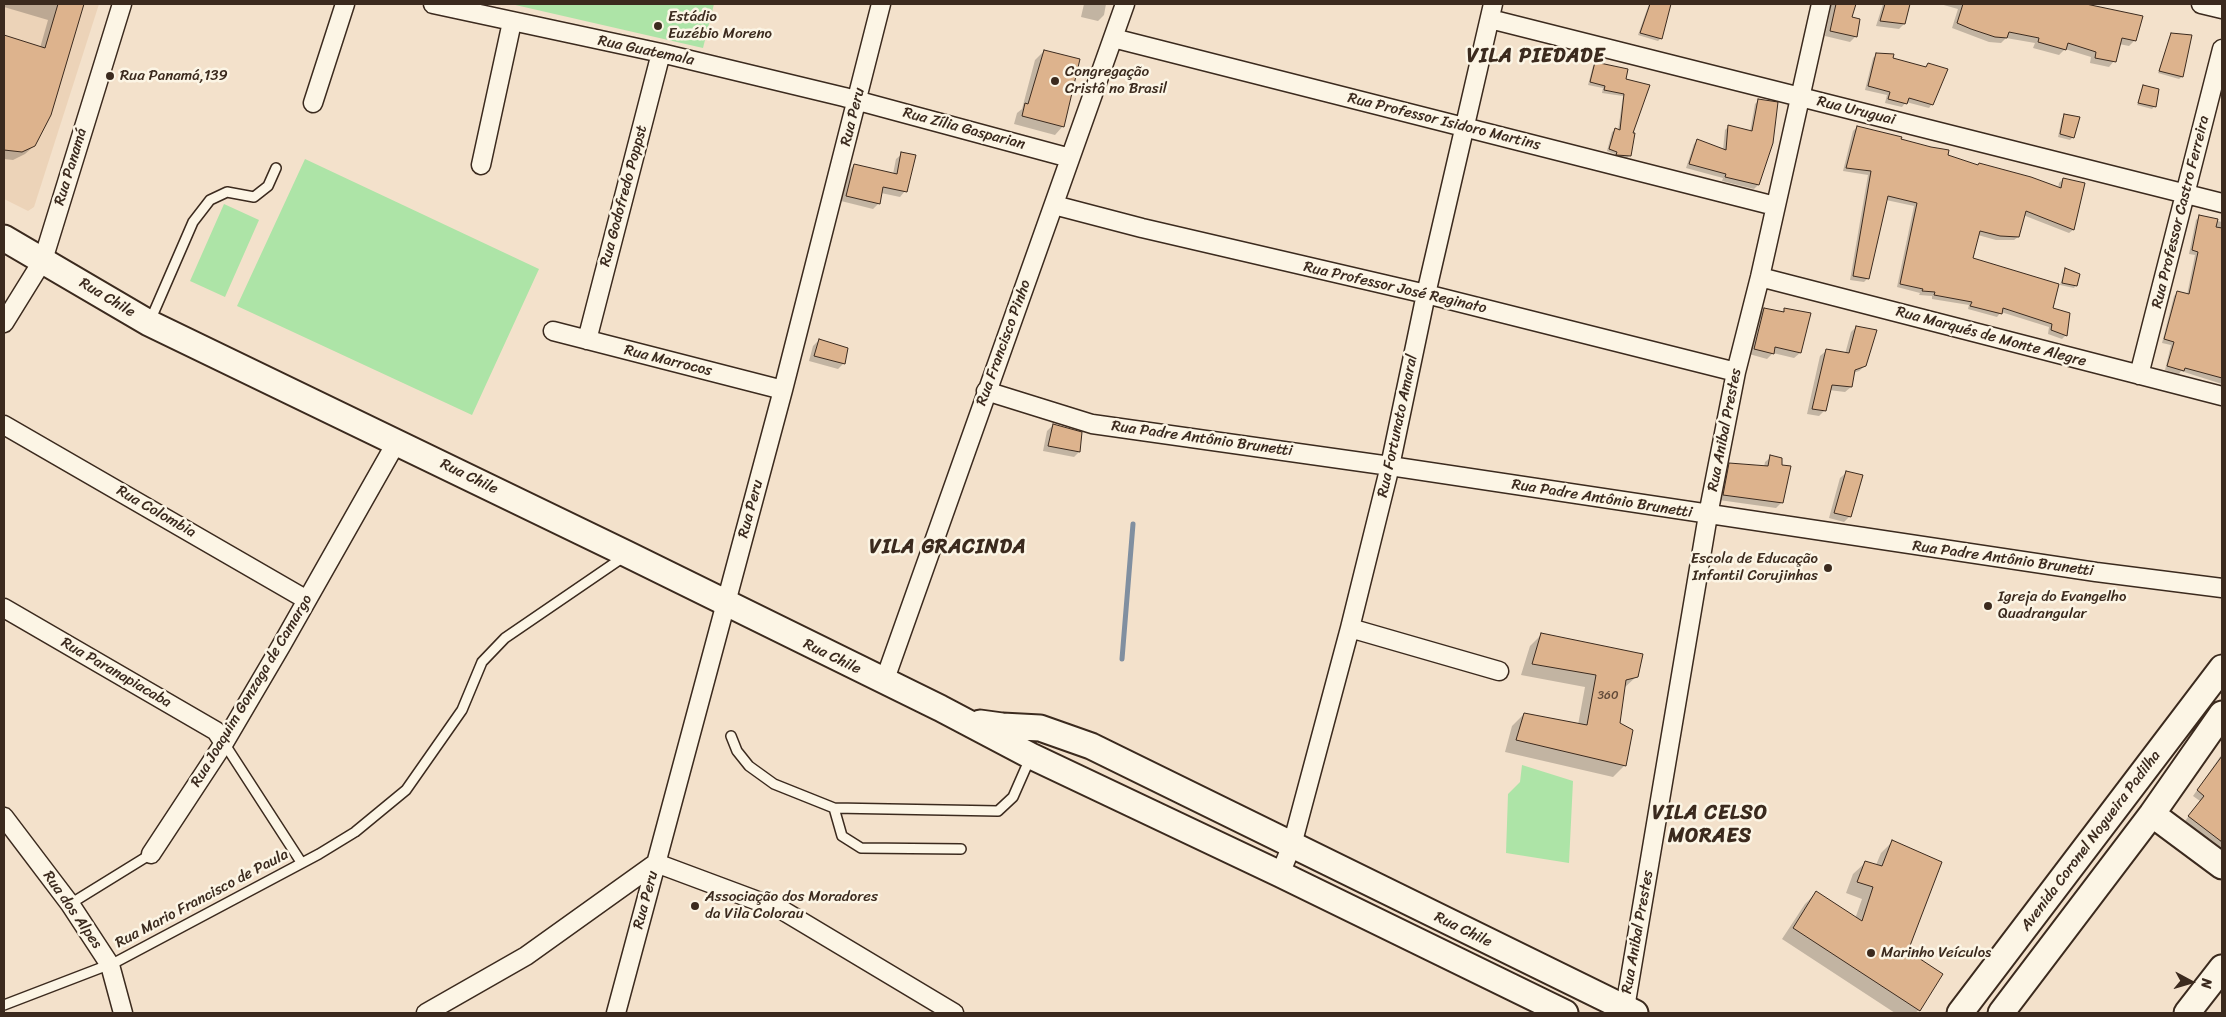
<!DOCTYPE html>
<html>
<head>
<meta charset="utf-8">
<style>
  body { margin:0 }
  #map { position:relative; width:2226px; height:1017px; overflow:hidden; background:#f3e1cb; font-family:Sriracha,sans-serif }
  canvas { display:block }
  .frame { position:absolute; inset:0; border:5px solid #3b2a1e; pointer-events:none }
  .north { position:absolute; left:2166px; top:957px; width:50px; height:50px; -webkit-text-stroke:4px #fcf5e5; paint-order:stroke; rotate:96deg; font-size:14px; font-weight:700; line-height:20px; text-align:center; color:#3b2a1e }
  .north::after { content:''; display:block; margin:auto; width:18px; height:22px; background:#3b2a1e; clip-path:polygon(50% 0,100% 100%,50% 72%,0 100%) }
</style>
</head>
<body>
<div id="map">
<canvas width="2226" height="1017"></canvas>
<div class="frame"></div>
<div class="north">N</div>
</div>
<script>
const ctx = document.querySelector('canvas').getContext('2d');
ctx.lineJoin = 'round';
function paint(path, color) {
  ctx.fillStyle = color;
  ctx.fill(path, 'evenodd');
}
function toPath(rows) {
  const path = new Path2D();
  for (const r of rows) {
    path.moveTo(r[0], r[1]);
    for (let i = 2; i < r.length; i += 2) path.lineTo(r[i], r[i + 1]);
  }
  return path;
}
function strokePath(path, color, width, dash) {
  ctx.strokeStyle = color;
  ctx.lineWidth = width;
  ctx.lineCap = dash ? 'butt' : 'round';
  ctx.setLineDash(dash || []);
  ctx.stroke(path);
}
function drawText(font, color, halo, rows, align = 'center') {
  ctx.font = font + ' Sriracha,sans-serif';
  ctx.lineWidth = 5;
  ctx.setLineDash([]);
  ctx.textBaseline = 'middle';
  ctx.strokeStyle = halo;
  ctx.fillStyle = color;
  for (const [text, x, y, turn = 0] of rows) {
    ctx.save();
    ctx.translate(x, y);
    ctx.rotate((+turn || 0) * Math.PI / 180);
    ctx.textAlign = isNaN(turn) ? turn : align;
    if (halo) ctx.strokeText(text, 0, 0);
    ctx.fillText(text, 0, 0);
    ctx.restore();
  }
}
const built = toPath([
  [4,4,99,4,34,207,28,211,4,199]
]);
const green = toPath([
  [511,4,714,4,703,48],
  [305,159,539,269,472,415,237,306],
  [224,204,259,220,225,297,190,281],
  [1522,765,1573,781,1569,863,1506,853,1508,794,1520,782]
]);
const shadow = toPath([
  [4,4,82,4,49,115,34,146,25,154,13,160,4,159,4,36,40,48,48,20,4,7],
  [1084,4,1106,4,1104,15,1098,21,1081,17],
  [1649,4,1670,4,1661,38,1658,41,1638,35],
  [1830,4,1854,4,1850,18,1856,36,1850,42,1825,36,1831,7,1829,6],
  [1883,4,1909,4,1904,24,1899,29,1876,26],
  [1940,4,2086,4,2141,17,2135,40,2129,46,2119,44,2114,61,2109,67,2090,63,2091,57,2065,49,2059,55,2033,48,2035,43,2006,38,2001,43,1989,42,1952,28,1958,9],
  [2171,35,2182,77,2179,79,2158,73],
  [1044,51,1063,126,1055,135,1014,124,1017,113,1022,109,1035,60],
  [1877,54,1924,68,1928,64,1932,104,1929,108,1906,102,1902,107,1885,103,1887,95,1865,90,1873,58],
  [1595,63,1625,79,1631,134,1629,156,1627,158,1614,157,1615,154,1607,151,1612,132,1615,130,1618,131,1623,96,1602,93,1603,88,1588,85,1593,66],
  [2143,86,2158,90,2154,107,2152,109,2137,105],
  [1759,100,1771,143,1758,185,1754,189,1722,181,1723,178,1686,168,1694,144,1697,141,1723,150,1725,130,1729,126,1750,132,1755,104],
  [2065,116,2073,137,2070,140,2058,137,2062,118],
  [1857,127,1900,139,1946,156,2058,189,2059,183,2063,179,2084,184,2073,230,2069,233,2023,215,2018,237,2014,240,1996,240,1978,235,1971,259,2051,309,2069,314,2066,335,2062,339,2048,334,2049,327,2001,312,1997,317,1968,309,1969,305,1932,299,1932,296,1919,295,1920,293,1897,287,1914,206,1886,200,1868,278,1864,282,1850,280,1868,175,1843,171,1853,131],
  [902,154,905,191,900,197,881,193,879,203,873,209,841,201,849,171,854,165,893,174,896,159],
  [2199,217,2222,222,2222,384,2181,371,2179,374,2165,370,2171,345,2162,343,2174,296,2178,292,2187,295,2195,255,2189,254,2196,220],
  [2065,269,2076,285,2074,288,2060,285],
  [1764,309,1782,313,1785,309,1800,353,1794,358,1773,353,1767,359,1749,354,1759,315],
  [1856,327,1865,366,1859,371,1853,373,1851,387,1845,392,1829,390,1825,410,1819,416,1807,414,1820,356,1826,351,1845,354,1851,332],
  [819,340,844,363,838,369,809,361,813,346],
  [1053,425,1080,433,1079,452,1074,457,1043,451,1047,431],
  [1771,457,1782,502,1776,508,1719,500,1724,470,1729,464,1764,467,1765,462],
  [1846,473,1850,516,1844,522,1829,518,1840,478],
  [1541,635,1637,676,1624,688,1619,724,1625,765,1613,777,1505,752,1512,726,1524,714,1578,725,1585,687,1521,675,1530,646],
  [2222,754,2222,853,2206,844,2208,839,2185,821,2200,801,2193,796],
  [1892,842,1906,952,1919,1010,1915,1013,1895,1013,1782,939,1805,904,1816,893,1855,919,1862,899,1846,893,1853,874,1865,863,1876,865,1881,853]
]);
const stream = toPath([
  [1122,659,1133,524]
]);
const building = toPath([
  [58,4,84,4,51,115,35,146,22,152,4,150,4,35,45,48,58,4],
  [1650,4,1671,4,1662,39,1640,33,1650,4],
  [1836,4,1856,4,1852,17,1860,19,1857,37,1830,31,1836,4],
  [1885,4,1910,4,1905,24,1880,21,1885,4],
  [1963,4,2086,4,2143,16,2136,41,2122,38,2116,62,2095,58,2096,52,2068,43,2066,50,2038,42,2039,38,2009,32,2007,38,1995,37,1971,29,1957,23,1963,4],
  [2171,33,2192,35,2183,77,2159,71,2171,33],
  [1044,50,1080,59,1064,127,1022,116,1025,103,1028,104,1044,50],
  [1876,53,1894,54,1893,58,1926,67,1928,63,1948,69,1933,105,1909,98,1907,104,1888,99,1890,92,1868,86,1876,53],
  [1595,62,1628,69,1626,79,1650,85,1633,133,1635,133,1631,156,1616,155,1617,152,1609,149,1615,128,1620,130,1624,94,1604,90,1605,86,1590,82,1595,62],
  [2143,85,2159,89,2156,107,2138,103,2143,85],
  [1758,99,1778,102,1773,143,1759,185,1725,177,1726,174,1689,164,1697,139,1726,150,1728,125,1752,131,1758,99],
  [2064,114,2080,117,2074,138,2060,134,2064,114],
  [1857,126,1902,137,1901,139,1931,147,1949,150,1948,155,1978,165,1979,163,2031,177,2061,188,2063,178,2085,183,2074,230,2026,211,2019,237,2000,236,1980,231,1973,258,2059,284,2053,308,2070,313,2067,336,2051,330,2052,324,2003,308,2002,314,1970,306,1972,302,1934,295,1935,292,1922,291,1923,289,1900,284,1917,203,1888,196,1869,279,1853,276,1871,171,1846,168,1857,126],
  [901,152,916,155,907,192,883,187,880,204,846,196,854,164,897,174,901,152],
  [2199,215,2218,219,2216,227,2222,228,2222,378,2185,368,2184,371,2167,366,2174,342,2164,339,2177,291,2189,294,2198,252,2192,250,2199,215],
  [2065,268,2080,274,2077,286,2062,283,2065,268],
  [1764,308,1784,312,1784,308,1811,313,1801,353,1775,347,1774,354,1754,349,1764,308],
  [1856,326,1877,330,1866,366,1855,370,1852,387,1832,385,1826,411,1812,409,1826,349,1849,353,1856,326],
  [819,339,848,348,845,364,814,356,819,339],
  [1053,424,1082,432,1080,452,1048,446,1053,424],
  [1770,455,1782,458,1782,465,1791,466,1783,503,1723,495,1729,463,1768,466,1770,455],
  [1846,471,1863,475,1851,517,1834,513,1846,471],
  [1541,633,1643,654,1638,677,1626,680,1620,723,1633,730,1626,766,1516,740,1524,713,1587,725,1596,675,1532,664,1541,633],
  [2222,756,2222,842,2188,816,2204,796,2197,790,2222,756],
  [1892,840,1942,862,1908,951,1943,974,1920,1011,1793,928,1816,891,1862,921,1873,887,1857,882,1865,861,1882,866,1892,840]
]);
const lane = toPath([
  [150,321,193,222,210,200,227,192,254,197,268,186,276,168],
  [731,736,737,751,749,766,774,784,834,808,998,811,1013,797,1031,756],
  [224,743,301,862],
  [834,808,842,836,861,848,961,849],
  [70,904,151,854],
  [4,1005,116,962,319,854,355,832,406,790,462,710,482,662,505,638,625,556]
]);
const street = toPath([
  [433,4,661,53,844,97,1070,158],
  [2201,4,2222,9],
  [1490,19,2222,203],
  [1113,38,1775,206],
  [313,103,345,4],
  [481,165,512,22],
  [1054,205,1142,228,1426,294,1736,372],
  [1760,277,2222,396],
  [4,323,43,260,122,4],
  [553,331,783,390],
  [587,340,661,53],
  [2139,375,2222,49],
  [986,391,1092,424,1390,466,2096,572,2222,588],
  [4,425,307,600],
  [4,608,216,731,224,743],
  [1350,628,1499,671],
  [884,682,1125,4],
  [4,817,70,904,110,965,123,1013],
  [151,854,224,743,281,646,396,443],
  [1280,874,1292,845,1350,628,1390,466,1426,294,1493,4],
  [1625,1008,1708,515,1736,372,1760,277,1821,4],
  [426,1013,526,956,656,863,782,910,954,1013],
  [616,1013,783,390,881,4]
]);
const secondary = toPath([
  [4,238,149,323,627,554,940,708,1031,756,1280,874,1565,1013],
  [980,723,1002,726,1040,728,1091,746,1635,1013],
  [2152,814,2222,866],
  [1960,1013,2222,668],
  [2001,1013,2152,814,2222,714],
  [2187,1013,2222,968]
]);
const markers = [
  [658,26,5,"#3b2a1e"],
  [110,76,5,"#3b2a1e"],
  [1055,81,5,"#3b2a1e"],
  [1828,568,5,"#3b2a1e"],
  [1988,606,5,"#3b2a1e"],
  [695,906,5,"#3b2a1e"],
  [1871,953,5,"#3b2a1e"]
];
const numberNames = [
  ["360",1608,696]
];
const poiNames = [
  ["Estádio",668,17],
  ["Euzébio Moreno",668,34],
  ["Congregação",1065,72],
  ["Cristâ no Brasil",1065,89],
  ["Rua Panamá,139",120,76],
  ["Escola de Educação",1818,559,"right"],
  ["Infantil Corujinhas",1818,576,"right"],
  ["Igreja do Evangelho",1998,597],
  ["Quadrangular",1998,614],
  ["Associação dos Moradores",705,897],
  ["da Vila Colorau",705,914],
  ["Marinho Veículos",1881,953]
];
const streetNames = [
  ["Rua Guatemala",646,51,12],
  ["Rua Uruguai",1856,111,14],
  ["Rua Peru",853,117,-76],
  ["Rua Professor Isidoro Martins",1444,122,14],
  ["Rua Zília Gasparian",964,129,15],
  ["Rua Panamá",71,167,-73],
  ["Rua Godofredo Poppst",624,196,-75],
  ["Rua Professor Castro Ferreira",2181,212,-76],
  ["Rua Professor José Reginato",1395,288,13],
  ["Rua Chile",107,298,31],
  ["Rua Marqués de Monte Alegre",1991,337,15],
  ["Rua Francisco Pinho",1004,343,-70],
  ["Rua Marrocos",668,361,14],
  ["Rua Fortunato Amaral",1398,426,-78],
  ["Rua Anibal Prestes",1725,430,-79],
  ["Rua Padre Antônio Brunetti",1202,439,8],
  ["Rua Chile",469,477,26],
  ["Rua Padre Antônio Brunetti",1602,499,9],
  ["Rua Peru",751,509,-75],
  ["Rua Colombia",156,512,30],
  ["Rua Padre Antônio Brunetti",2003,559,8],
  ["Rua Chile",832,657,26],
  ["Rua Paranapiacaba",116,673,30],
  ["Rua Joaquim Gonzaga de Camargo",252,691,-59],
  ["Avenida Coronel Nogueira Padilha",2091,841,-53],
  ["Rua Mario Francisco de Paula",202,899,-28],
  ["Rua Peru",646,900,-75],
  ["Rua dos Alpes",72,910,55],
  ["Rua Chile",1463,930,26],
  ["Rua Anibal Prestes",1638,932,-80]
];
const districtNames = [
  ["VILA PIEDADE",1536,57],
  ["VILA GRACINDA",948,548],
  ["VILA CELSO",1710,814],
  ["MORAES",1710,837]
];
paint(built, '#ecd3b8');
paint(green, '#ade4a7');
paint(shadow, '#0003');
strokePath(stream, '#808fa0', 5);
paint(building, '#ddb38d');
strokePath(building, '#3b2a1e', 1);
strokePath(lane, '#3b2a1e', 12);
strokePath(street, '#3b2a1e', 21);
strokePath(secondary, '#3b2a1e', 29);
strokePath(lane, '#fcf5e5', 9);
strokePath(street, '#fcf5e5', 18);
strokePath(secondary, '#fcf5e5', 25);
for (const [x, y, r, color] of markers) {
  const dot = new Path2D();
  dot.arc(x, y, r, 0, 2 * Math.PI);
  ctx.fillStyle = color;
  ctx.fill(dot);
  strokePath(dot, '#fcf5e5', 2);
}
drawText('12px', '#644c3a', null, numberNames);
drawText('15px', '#3b2a1e', '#fcf5e5', poiNames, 'left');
drawText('15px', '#3b2a1e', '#fcf5e5', streetNames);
ctx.letterSpacing = '1px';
drawText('bold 20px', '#3b2a1e', '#fcf5e5', districtNames);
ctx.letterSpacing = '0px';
</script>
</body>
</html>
